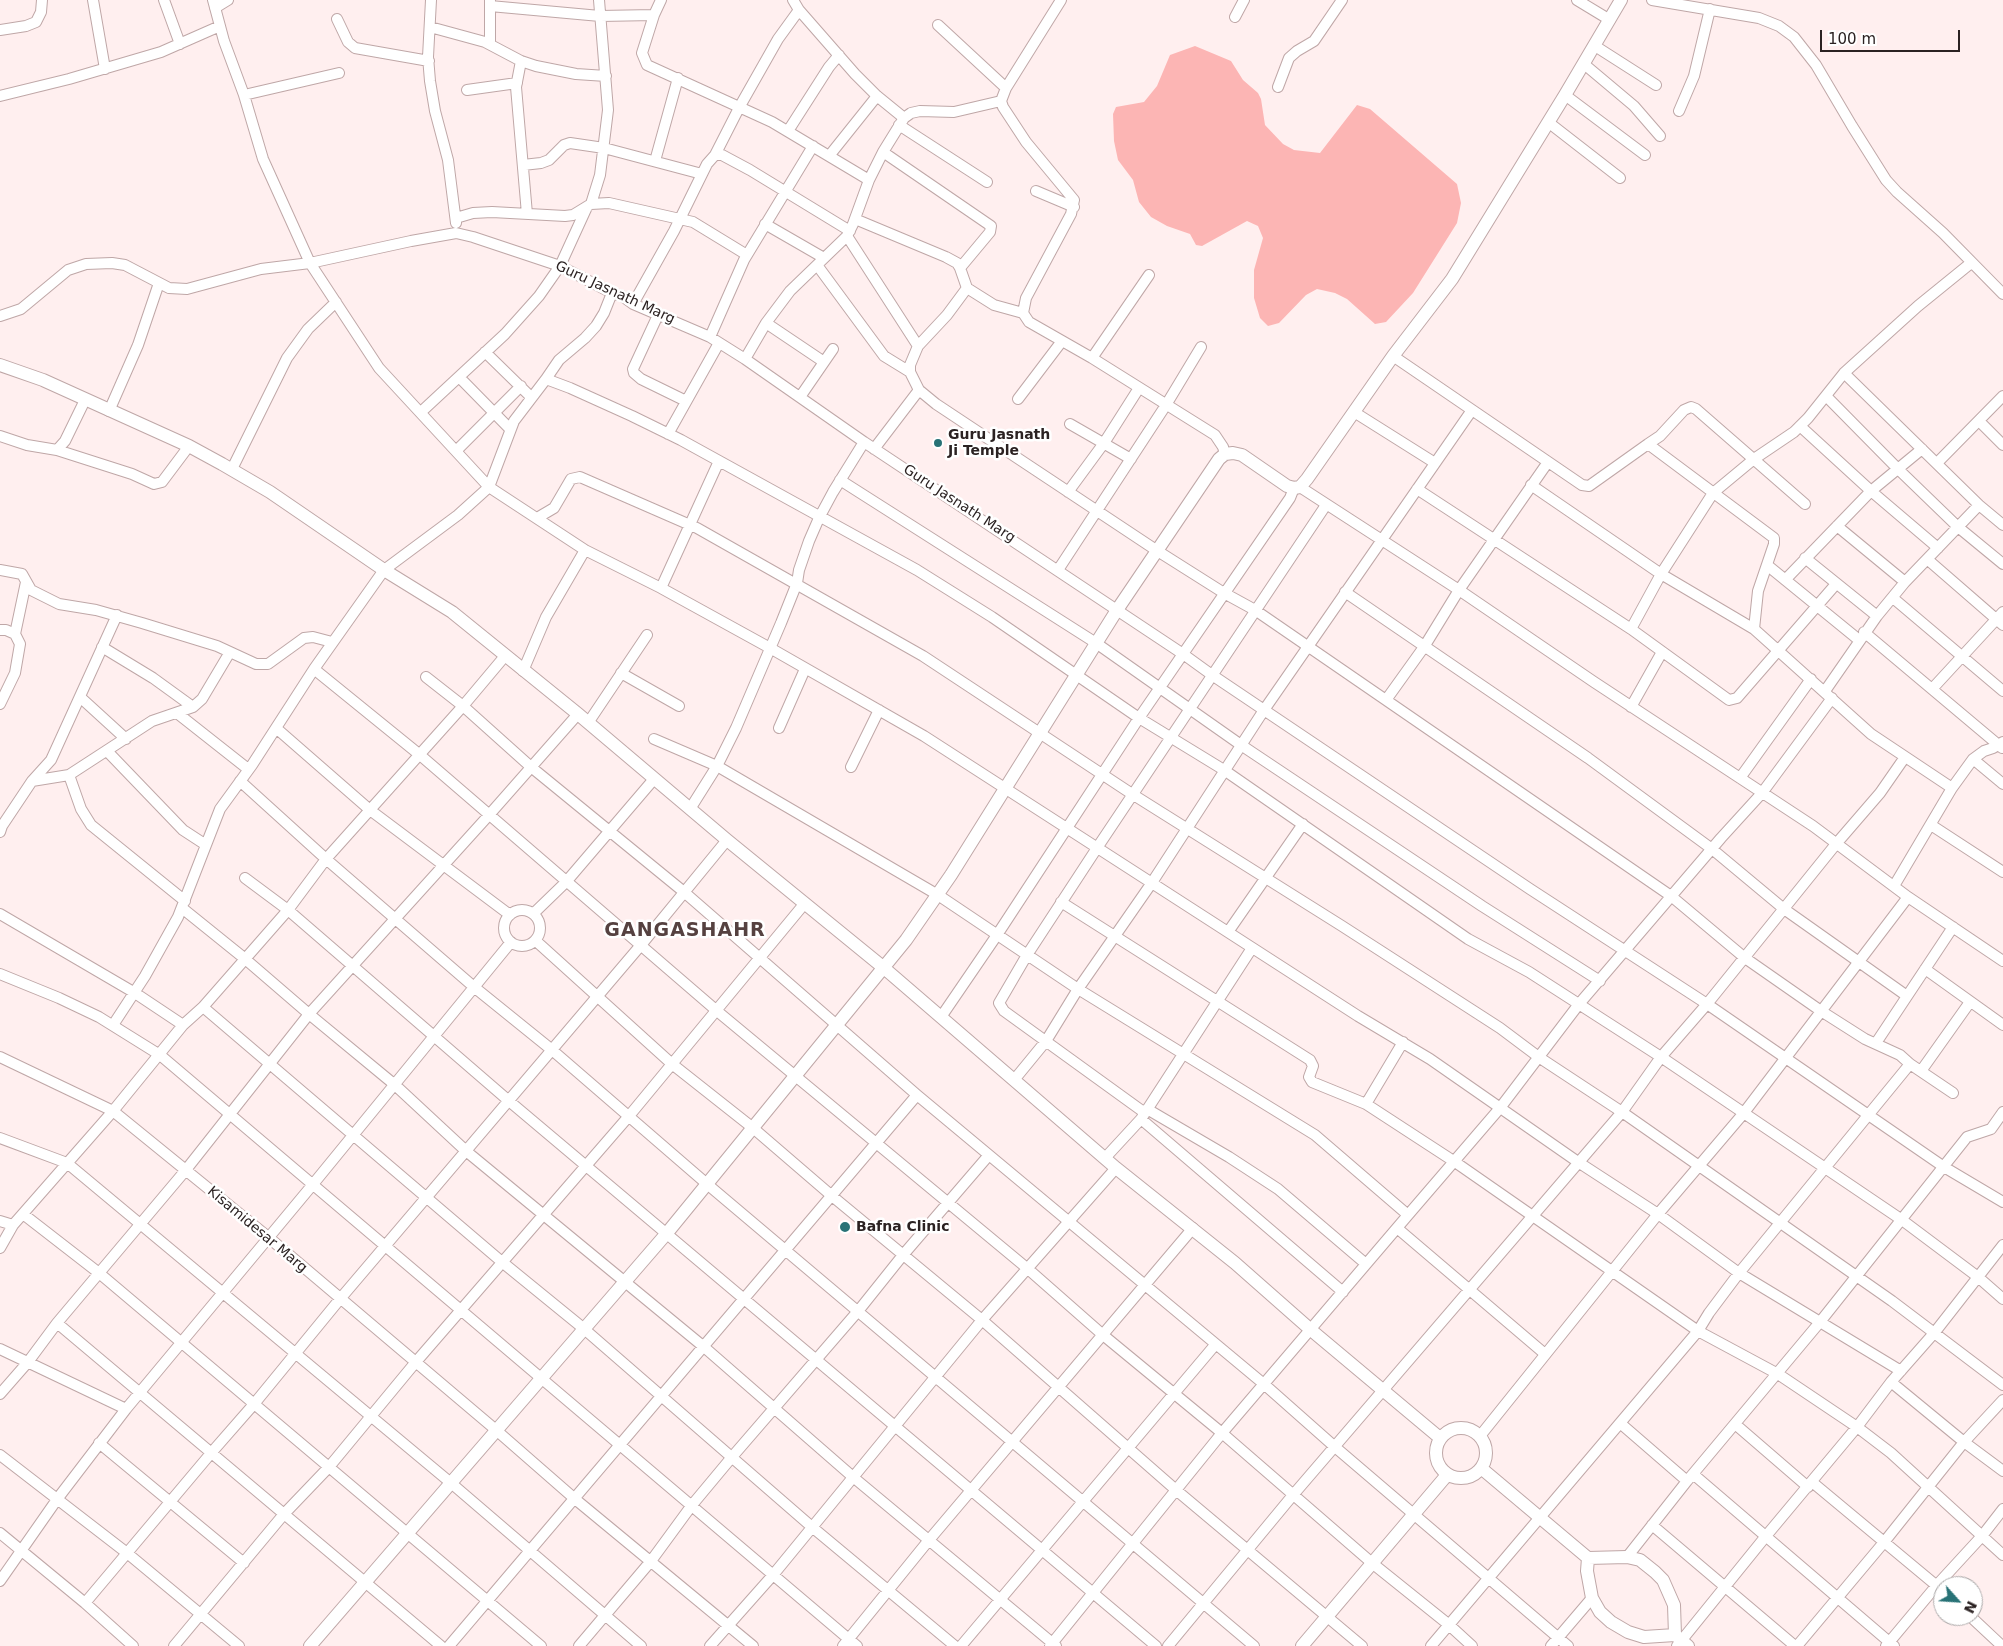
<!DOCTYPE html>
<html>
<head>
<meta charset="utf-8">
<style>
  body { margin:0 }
  #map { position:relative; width:2003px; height:1646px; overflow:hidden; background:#ffefef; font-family:"DejaVu Sans",sans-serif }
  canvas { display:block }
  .north { position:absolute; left:1933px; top:1576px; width:50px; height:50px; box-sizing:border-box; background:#fff; border:1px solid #aaa7a7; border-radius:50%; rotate:116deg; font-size:14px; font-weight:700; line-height:20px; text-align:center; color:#2b2222 }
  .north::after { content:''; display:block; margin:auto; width:18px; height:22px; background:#287276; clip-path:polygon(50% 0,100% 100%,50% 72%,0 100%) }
  .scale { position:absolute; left:1820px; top:30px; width:140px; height:22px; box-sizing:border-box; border:2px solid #2b2222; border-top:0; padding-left:6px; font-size:15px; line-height:18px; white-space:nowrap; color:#2b2222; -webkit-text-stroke:4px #fff; paint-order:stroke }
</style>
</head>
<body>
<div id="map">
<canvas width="2003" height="1646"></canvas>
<div class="north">N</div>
<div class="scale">100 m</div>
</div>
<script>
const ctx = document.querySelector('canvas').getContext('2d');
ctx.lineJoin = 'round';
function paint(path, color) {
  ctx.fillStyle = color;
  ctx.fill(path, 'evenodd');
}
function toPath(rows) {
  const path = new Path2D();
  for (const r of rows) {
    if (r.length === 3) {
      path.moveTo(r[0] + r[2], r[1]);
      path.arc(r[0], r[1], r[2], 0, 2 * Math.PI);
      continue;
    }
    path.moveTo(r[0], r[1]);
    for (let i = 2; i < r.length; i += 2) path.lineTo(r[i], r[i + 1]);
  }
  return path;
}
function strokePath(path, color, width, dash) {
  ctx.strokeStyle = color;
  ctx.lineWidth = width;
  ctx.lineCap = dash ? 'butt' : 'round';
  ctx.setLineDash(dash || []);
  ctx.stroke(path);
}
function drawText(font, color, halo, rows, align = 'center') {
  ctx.font = font + ' "DejaVu Sans",sans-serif';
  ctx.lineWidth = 5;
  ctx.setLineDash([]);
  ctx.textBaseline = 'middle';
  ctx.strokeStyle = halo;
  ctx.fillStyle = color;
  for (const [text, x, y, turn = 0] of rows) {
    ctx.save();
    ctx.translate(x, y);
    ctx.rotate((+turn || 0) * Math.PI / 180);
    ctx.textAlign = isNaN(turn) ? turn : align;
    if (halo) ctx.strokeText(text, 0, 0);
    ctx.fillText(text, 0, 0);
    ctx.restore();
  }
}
const water = toPath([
  [1195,46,1231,61,1243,80,1258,93,1261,99,1265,125,1283,144,1294,150,1320,153,1357,105,1370,109,1457,184,1461,203,1457,223,1413,293,1386,322,1375,324,1347,299,1335,293,1317,289,1306,295,1279,323,1268,326,1260,318,1254,298,1254,270,1263,238,1258,226,1247,221,1202,246,1196,245,1190,234,1167,226,1151,217,1139,202,1133,180,1118,160,1114,141,1113,114,1116,107,1144,102,1157,86,1170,55]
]);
const minor = toPath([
  [93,0,105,69],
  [164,0,180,44],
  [213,0,224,41,244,95,263,159,310,263,379,368,489,487,585,550,661,588,770,648,924,736,1358,1016,1430,1059,1578,1162,1658,1214,1739,1273,1901,1371],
  [431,0,428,57,430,81,435,111,448,160,456,223],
  [661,0,654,15,642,53,647,65,772,122,869,180],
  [793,0,799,10,855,74,877,96,904,118],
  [1061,0,1006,88,1001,101,1003,107,1026,142,1074,200,1071,214,1026,298,1023,313,1029,322,1092,358,1215,435,1223,447,1225,454],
  [1577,0,1610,20],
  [1652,0,1759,18,1779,26,1794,37,1816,65,1852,126,1886,180,1897,192,1943,233,2003,294],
  [490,1,490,44],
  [490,6,600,16,654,15],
  [215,8,228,0],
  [1235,17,1244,0],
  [337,19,348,42,355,48,429,61],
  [938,25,1006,88],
  [430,27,485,42,521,61,536,66,576,74,606,76],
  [0,30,26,26,36,22,41,12,42,0],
  [1595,46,1656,85],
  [521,61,516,87,527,214],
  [1584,64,1634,106,1660,136],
  [1278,87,1289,58,1297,51,1314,41,1342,0],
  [467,90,517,83],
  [244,95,339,73],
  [1565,95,1645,155],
  [0,96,69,79,161,52,220,26],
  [1679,111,1694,76,1710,9],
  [1548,122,1620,178],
  [899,125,987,182],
  [788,131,829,67,839,55],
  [883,152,991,226,990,232,960,268],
  [715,155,740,106,778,39,799,10],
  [829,156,877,96],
  [655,161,678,78],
  [523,165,541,163,549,160,564,145,570,143,604,148,702,174],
  [1036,191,1074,207],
  [591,204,600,175,608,110,599,0],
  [456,218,473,213,492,212,565,216,573,215,591,204,609,203,693,222,747,255],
  [855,219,946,257,957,263,960,268,967,288,994,305,1023,313],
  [765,224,824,258],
  [847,236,918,346],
  [817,265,884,356,910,372],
  [967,288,947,315,918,346,910,365,910,372,919,390,936,404,1156,550,1224,593,1255,610,1671,896,1745,958,1821,1011,1865,1039,1900,1055,1910,1064,1953,1093],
  [633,304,674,231,707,164,715,155,722,155,750,170,850,231],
  [658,315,633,369,634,373,641,379,686,401],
  [0,316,21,309,68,270,86,264,112,263,125,265,169,288,187,289,261,269,310,263,411,241,456,233,473,237,560,266,612,293,622,296,633,304,710,337,745,359,864,442,1183,654,1212,675,1530,889,1707,1004,1944,1167,2003,1202],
  [766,323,824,362],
  [710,337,744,260,813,146],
  [485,352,531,397],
  [1393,356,1582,485,1589,486,1648,444,1660,436,1684,410,1691,407,1696,409,1805,504],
  [1092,358,1149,275],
  [745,359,766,323,790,291,847,236,853,224,869,180,883,152,904,118,911,113,920,111,954,112,1001,101],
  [1844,373,1979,505,2003,525],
  [459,377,510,429],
  [546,379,559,360,585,338,596,326,604,313,612,293],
  [1826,396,1898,469,1958,527,2003,564],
  [800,397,833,349],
  [1018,399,1062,341],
  [109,411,138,345,159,283],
  [421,412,505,334,539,296,560,266,587,207],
  [1354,412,1435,463],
  [1979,421,2003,445],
  [1070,424,1131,459],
  [1800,426,1871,491,1938,548],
  [668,434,719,343],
  [0,436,27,445,57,450,65,441,85,400],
  [1648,444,1774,538,1774,544,1758,591,1754,629],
  [874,449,919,390],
  [57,450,132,474,154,484,162,482,189,446],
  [456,451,521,386],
  [1937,463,2003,396],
  [232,469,287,358,308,329,336,302],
  [840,480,1096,643,1241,745,1482,906,1600,981],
  [1531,485,1661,574,1754,629,1871,734,1952,788],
  [1300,487,1459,590,1594,682,1813,826,1908,897,2003,961],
  [1417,489,1631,629,1729,700,1737,698,1836,584],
  [1068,492,1104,443,1139,388],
  [537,518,554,508,571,479,580,477,697,528,923,656,1132,794,1342,926,1500,1028,1540,1058,1622,1112,1892,1301,2003,1385],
  [1837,526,1905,582],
  [1805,558,1877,616],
  [1927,559,2003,625],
  [1767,565,1859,640],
  [0,570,22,574,31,590,59,604,96,610,142,623,217,646,256,664,268,664,304,638,313,637,332,642],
  [1058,570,1166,405,1201,347],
  [1785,580,1871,491,1922,449],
  [661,588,719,461],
  [1345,592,1588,758,1712,849,1784,909,1907,996],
  [1893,598,2003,691],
  [1631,629,1661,574,1713,493,1754,459,1794,432,1808,418,1844,373,1918,306,1971,263],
  [0,630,6,630,15,634,20,644,15,673,0,704],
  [1864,632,2002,748],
  [15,634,26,582],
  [102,647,153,678,193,707],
  [314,669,420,755,717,1011,1028,1269,1103,1335,1222,1433,1372,1563,1448,1624,1472,1646],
  [523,671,546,617,585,550],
  [621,673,679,706],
  [426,677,463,706,531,767,684,892,917,1095,1265,1385,1335,1447,1568,1646],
  [1932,689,2003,612],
  [1825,691,1877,616,1905,582,1979,505],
  [80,697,126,739],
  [1386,700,1424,647,1459,590,1548,462],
  [1631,707,1662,652],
  [177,713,248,769],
  [588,723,647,635],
  [276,728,370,810,510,915],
  [779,728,805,669],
  [654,739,717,766,938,895,1078,989,1315,1135,1408,1215],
  [107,751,183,830,206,845],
  [1973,759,2003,784],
  [851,767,879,710],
  [69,775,81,809,91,825,185,901],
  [1740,778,1811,679],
  [32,781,69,775,152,721,193,707,202,699,230,652],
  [240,781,326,859,474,987,552,1050,707,1184,1254,1646],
  [690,809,717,766,736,728,781,623,797,583,799,570,809,541,819,518,833,492,864,442],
  [1931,825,2003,872],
  [0,832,2,826,32,781,51,760,117,615],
  [245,878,288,910,509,1101,1156,1646],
  [1894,886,1952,788,1973,759,1984,751,1993,748,2003,742],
  [1061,902,1310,1060,1313,1066,1309,1077,1312,1082,1366,1104,1455,1162,1698,1331,1778,1374,1857,1427,1891,1453,2003,1555],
  [182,908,244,958,309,1014,395,1085,466,1151,704,1347,853,1477,1056,1646],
  [522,928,18],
  [534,913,566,882,654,779],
  [0,914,135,993,183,1025],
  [1228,932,1303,824],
  [536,941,672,1064,753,1128,832,1196,982,1320,1176,1490,1362,1646],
  [1925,969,2003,1025],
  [0,974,59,998,99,1017,160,1055,857,1646],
  [203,1007,502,1262,583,1328,812,1527,955,1646],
  [941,1017,997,935,1139,718,1290,498,1294,488],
  [113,1025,145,976,178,917,220,809,252,765,314,669,384,570,458,515,489,487,514,421,546,379,570,388,632,416,681,440,917,570,992,617,1139,718,1224,770,1468,939,1529,972,1661,1057,1902,1220,1978,1277,2003,1299],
  [1876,1043,1953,927],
  [0,1057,113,1111,268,1237,496,1430,575,1499,753,1646],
  [1921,1071,1970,1002],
  [1014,1080,1046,1041,1078,989,1151,884,1264,710,1472,410],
  [1366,1104,1403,1042],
  [1147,1109,1229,1157,1278,1189,1366,1264],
  [1145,1113,1004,1011,999,1003,1027,955,1097,848,1326,505],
  [1141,1119,1343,1292],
  [0,1138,67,1163,451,1483,641,1646],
  [1105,1158,1141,1119,1252,948],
  [23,1214,99,1273,541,1646],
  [0,1221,13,1225],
  [1397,1228,1545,1354],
  [0,1248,13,1225,113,1111,183,1025,203,1007,288,910,326,859,463,706,505,656],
  [57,1323,441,1646],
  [0,1349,126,1409],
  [1891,1382,1964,1442,2003,1471],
  [0,1394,28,1362,57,1323,185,1171,309,1014,489,815,578,714],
  [1620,1423,1687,1481],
  [1735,1424,1808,1487],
  [1480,1436,1658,1214,1743,1114,1908,897],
  [99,1443,244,1563],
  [0,1455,127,1553,239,1646],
  [1693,1474,1894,1646],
  [1812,1482,1943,1591],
  [1652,1525,1795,1646],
  [0,1533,85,1603,133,1646],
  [1627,1557,1687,1481,1820,1322,1967,1137,1991,1129,2003,1112],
  [0,1581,58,1498,126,1409,314,1183,511,942],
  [85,1603,212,1452,254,1404,340,1299,641,945,727,840],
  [1970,1616,2002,1646],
  [174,1646,284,1514,329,1467,415,1363,629,1116,805,903],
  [449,1646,917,1095],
  [579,1646,651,1561,692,1505,732,1457,859,1310,903,1255,989,1155],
  [710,1646,773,1575,982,1320,1116,1168],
  [843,1646,929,1540,1193,1228],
  [961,1646,1215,1345],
  [1050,1646,1222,1433,1408,1215,1500,1108,1579,1004,1721,838,1762,793,1832,698],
  [1168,1646,1293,1495,1622,1112,1661,1057,1707,1004,1836,844,1880,793,1905,757],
  [1431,1646,1698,1331,1709,1313,1739,1273,1910,1064],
  [1551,1646,1592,1598],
  [1677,1646,1766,1536,1857,1427,1891,1382,1935,1332,2003,1245],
  [1797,1646,1885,1541,1964,1442,2003,1400],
  [1886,1646,1937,1585,1982,1536,2003,1509]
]);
const tertiary = toPath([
  [0,365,43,380,189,446,222,464,270,492,384,570,452,612,578,714,727,840,884,968,1116,1168,1235,1263,1311,1330,1440,1438],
  [1461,1453,25],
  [1481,1468,1588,1558,1627,1557,1640,1560,1655,1572,1663,1580,1674,1605,1675,1635,1688,1646],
  [1588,1558,1587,1571,1592,1598,1600,1612,1611,1622,1628,1632,1644,1637,1675,1635],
  [310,1646,667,1233,906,940,951,875,1117,610,1219,459,1225,454,1233,453,1242,455,1287,486,1294,488,1300,487,1307,479,1393,356,1452,279,1565,95,1621,0],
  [1302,1646,1447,1475]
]);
const markers = [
  [938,443,5,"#287276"],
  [845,1227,6,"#287276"]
];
const streetNames = [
  ["Guru Jasnath Marg",615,293,25],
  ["Guru Jasnath Marg",959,504,33],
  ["Kisamidesar Marg",257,1230,40]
];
const poiNames = [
  ["Guru Jasnath",948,435],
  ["Ji Temple",948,451],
  ["Bafna Clinic",856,1227]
];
const districtNames = [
  ["GANGASHAHR",685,931]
];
paint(water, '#fcb5b4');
strokePath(minor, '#bfa7a7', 12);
strokePath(tertiary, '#bfa7a7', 14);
strokePath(minor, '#fff', 10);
strokePath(tertiary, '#fff', 12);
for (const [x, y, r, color] of markers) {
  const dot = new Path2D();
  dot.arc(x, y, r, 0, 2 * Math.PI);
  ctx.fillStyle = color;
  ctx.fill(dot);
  strokePath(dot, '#fff', 2);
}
drawText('14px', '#2b2222', '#fff', streetNames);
drawText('bold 14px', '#2b2222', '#fff', poiNames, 'left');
ctx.letterSpacing = '1px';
drawText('bold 19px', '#554140', '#fff', districtNames);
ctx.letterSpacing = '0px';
</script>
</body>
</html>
